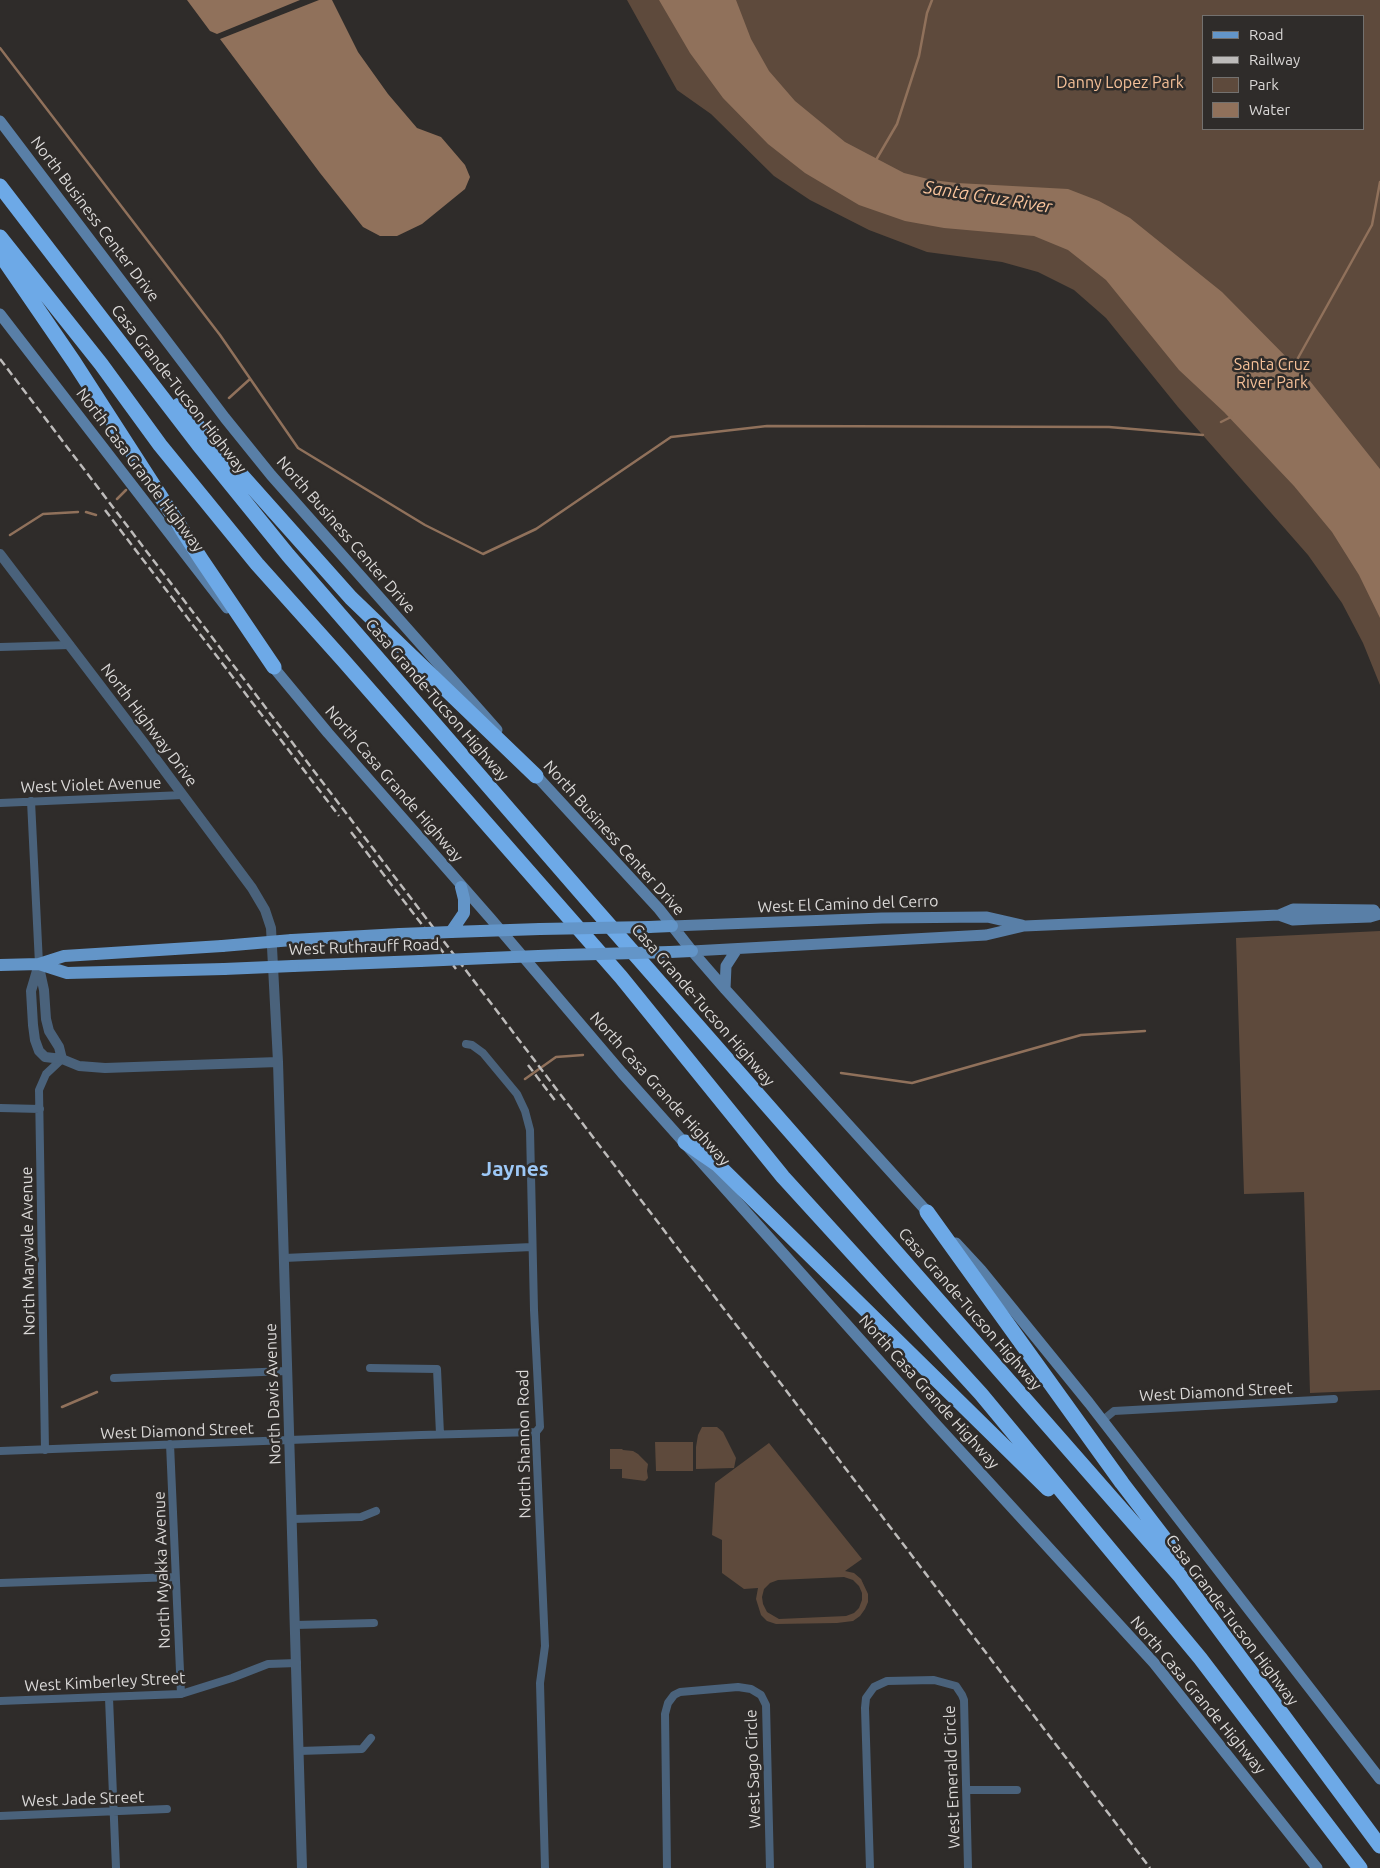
<!DOCTYPE html>
<html>
<head>
<meta charset="utf-8">
<style>
  body { margin:0 }
  #map { position:relative; width:1380px; height:1868px; overflow:hidden; background:#2f2c2a; font-family:Ubuntu,sans-serif }
  canvas { display:block }
  .legend { position:absolute; left:1202px; top:15px; width:162px; height:115px; box-sizing:border-box; background:#2f2c2a; border:1px solid #73716f; margin:0; padding:6px 9px; list-style:none; font-size:15px; color:#dad8d7 }
  .legend li { display:flex; align-items:center; gap:10px; height:25px }
  .legend b { width:25px; border:1px solid #73716f }
</style>
</head>
<body>
<div id="map">
<canvas width="1380" height="1868"></canvas>
<ul class="legend">
<li><b style="height:6px;background:#6395c8"></b>Road</li>
<li><b style="height:6px;background:#bdbbba"></b>Railway</li>
<li><b style="height:14px;background:#5e4a3c"></b>Park</li>
<li><b style="height:14px;background:#90715b"></b>Water</li>
</ul>
</div>
<script>
const c = document.querySelector('canvas').getContext('2d');
c.lineJoin = 'round';
function fillPath(path, color) {
  c.fillStyle = color;
  c.fill(path, 'evenodd');
}
function shape(rows) {
  const path = new Path2D();
  for (const r of rows) {
    path.moveTo(r[0], r[1]);
    for (let i = 2; i < r.length; i += 2) path.lineTo(r[i], r[i + 1]);
  }
  return path;
}
function strokePath(path, color, width, dash) {
  c.strokeStyle = color;
  c.lineWidth = width;
  c.lineCap = dash ? 'butt' : 'round';
  c.setLineDash(dash || []);
  c.stroke(path);
}
function drawText(font, color, halo, rows, align = 'center') {
  c.font = font + ' Ubuntu,sans-serif';
  c.lineWidth = 5;
  c.setLineDash([]);
  c.textBaseline = 'middle';
  c.strokeStyle = halo;
  c.fillStyle = color;
  for (const [text, x, y, turn = 0] of rows) {
    c.save();
    c.translate(x, y);
    c.rotate((+turn || 0) * Math.PI / 180);
    c.textAlign = isNaN(turn) ? turn : align;
    if (halo) c.strokeText(text, 0, 0);
    c.fillText(text, 0, 0);
    c.restore();
  }
}
fillPath(shape([
  [627,0,1380,0,1380,685,1363,643,1342,603,1308,555,1178,407,1106,318,1074,290,1038,272,1002,262,927,252,869,230,810,200,774,176,711,114,677,90],
  [1204,16,1364,16,1364,129,1204,129],
  [1380,931,1380,1390,1310,1393,1304,1192,1244,1194,1236,938],
  [702,1427,717,1427,723,1432,736,1458,734,1468,696,1469,696,1447,698,1435],
  [655,1442,693,1442,693,1471,656,1471],
  [769,1443,862,1559,845,1571,854,1573,861,1579,868,1594,868,1602,865,1609,860,1616,853,1621,837,1623,776,1624,767,1621,761,1615,756,1599,758,1588,744,1589,722,1573,722,1540,712,1535,715,1483],
  [844,1577,853,1580,859,1586,862,1593,862,1600,859,1608,854,1613,846,1616,779,1619,767,1612,763,1604,762,1597,764,1589,770,1583,778,1580],
  [610,1449,622,1449,623,1450,633,1451,638,1454,648,1464,647,1471,648,1478,645,1481,622,1478,622,1469,610,1469]
]), '#5e4a3c');
fillPath(shape([
  [187,0,300,0,217,34,210,31],
  [319,0,332,0,358,52,388,94,417,128,441,137,465,165,470,177,465,189,422,224,397,236,380,236,363,227,320,173,220,39],
  [659,0,736,0,751,39,769,71,795,101,845,142,904,173,932,180,957,183,1068,189,1099,201,1130,218,1222,292,1310,381,1380,469,1380,618,1359,575,1332,532,1294,486,1224,412,1179,370,1106,280,1068,250,1034,236,944,228,905,221,859,205,805,173,768,144,723,98,690,53]
]), '#90715b');
strokePath(shape([
  [0,48,220,335,298,448,425,525,483,554,536,529,671,437,767,426,1109,427,1203,435],
  [876,160,897,124,919,56,927,13,932,0],
  [1293,367,1372,225,1380,182],
  [229,398,250,379],
  [1221,422,1231,417],
  [117,499,126,490],
  [86,512,96,515],
  [10,535,43,514,78,512],
  [841,1073,912,1083,1081,1035,1145,1031],
  [525,1079,556,1057,583,1055],
  [62,1407,97,1392]
]), '#90715b', 2.5);
strokePath(shape([
  [0,647,70,645],
  [31,801,39,964],
  [0,803,183,795],
  [466,1044,472,1045,483,1053,517,1094,525,1111,530,1130,534,1310,540,1427,536,1432,536,1440,545,1646,540,1683,545,1868],
  [0,1108,40,1109],
  [284,1258,532,1247],
  [370,1368,437,1369,440,1434],
  [114,1378,287,1371],
  [1103,1420,1114,1411,1334,1399],
  [170,1444,181,1694],
  [45,1450,39,1090,46,1074,62,1059],
  [0,1451,421,1435,536,1432],
  [292,1519,361,1517,376,1511],
  [0,1583,175,1577],
  [295,1625,374,1623],
  [109,1698,116,1868],
  [0,1701,181,1694,232,1678,268,1664,297,1663],
  [299,1751,362,1749,371,1738],
  [967,1790,1017,1790],
  [0,1816,167,1809],
  [667,1868,665,1714,668,1703,674,1695,680,1692,738,1687,751,1689,761,1695,766,1705,770,1868],
  [870,1868,865,1708,866,1698,874,1687,887,1681,934,1680,956,1686,962,1695,964,1700,968,1868]
]), '#4a627b', 8);
strokePath(shape([
  [0,554,144,743,252,888,265,910,271,928,278,1062,302,1868],
  [39,964,31,991,33,1025,35,1040,39,1051,45,1057,62,1059,79,1066,105,1068,278,1062],
  [39,967,44,990,46,1019,49,1031,59,1047,62,1059]
]), '#4a627b', 10);
strokePath(shape([
  [0,121,225,418,271,475,497,730],
  [0,314,227,608],
  [269,662,328,733,491,919,622,1073,931,1419,1154,1663,1317,1868],
  [532,771,659,909,692,951,725,989,932,1217],
  [1279,915,1293,909,1374,910],
  [672,926,882,918,987,917,1022,925],
  [692,951,986,935,1024,926,1279,915,1293,920,1313,919,1370,917,1380,914],
  [725,989,726,966,737,949],
  [956,1243,981,1270,1089,1403,1380,1779]
]), '#597fa7', 11);
strokePath(shape([
  [649,927,672,926],
  [451,932,540,929],
  [451,932,464,913,464,899,461,887],
  [292,940,400,934],
  [670,952,692,951],
  [489,958,563,955],
  [39,964,67,973,224,969],
  [0,965,39,964,64,956,222,946],
  [293,966,420,961]
]), '#6395c8', 12);
strokePath(shape([
  [0,186,198,444,288,555,589,902,1180,1576,1380,1846],
  [0,237,101,364,160,445,257,564,343,660,621,977,783,1177,981,1394,1200,1658,1360,1868],
  [0,254,74,362,201,559,274,667],
  [179,405,351,598,536,776],
  [685,1142,717,1164,1048,1489],
  [927,1212,1122,1483,1168,1543,1177,1567]
]), '#6da9e7', 15);
strokePath(shape([
  [0,359,1150,1868],
  [105,510,339,816],
  [351,832,456,969],
  [528,1065,557,1103]
]), '#bdbbba', 2.5, [8, 4]);
strokePath(shape([
  [540,929,649,927],
  [400,934,451,932],
  [222,946,292,940],
  [563,955,670,952],
  [420,961,489,958],
  [224,969,293,966]
]), '#6395c8', 12);
drawText('16px', '#f5c098', '#2f2c2a', [
  ["Danny Lopez Park",1120,83],
  ["Santa Cruz",1272,365],
  ["River Park",1272,383]
]);
drawText('16px', '#dad8d7', '#2f2c2a', [
  ["North Business Center Drive",95,219,53],
  ["Casa Grande-Tucson Highway",179,389,52],
  ["North Casa Grande Highway",140,470,53],
  ["North Business Center Drive",346,535,49],
  ["Casa Grande-Tucson Highway",437,700,49],
  ["North Highway Drive",149,725,53],
  ["North Casa Grande Highway",394,784,49],
  ["West Violet Avenue",91,785,-2],
  ["North Business Center Drive",614,838,48],
  ["West El Camino del Cerro",848,904,-2],
  ["West Ruthrauff Road",364,947,-2],
  ["Casa Grande-Tucson Highway",703,1005,49],
  ["North Casa Grande Highway",660,1089,48],
  ["North Maryvale Avenue",28,1251,-91],
  ["Casa Grande-Tucson Highway",970,1309,49],
  ["North Casa Grande Highway",929,1392,48],
  ["West Diamond Street",1216,1392,-3],
  ["North Davis Avenue",273,1394,-92],
  ["West Diamond Street",177,1431,-2],
  ["North Shannon Road",524,1444,-91],
  ["North Myakka Avenue",162,1570,-92],
  ["Casa Grande-Tucson Highway",1232,1620,53],
  ["West Kimberley Street",105,1682,-3],
  ["North Casa Grande Highway",1198,1695,50],
  ["West Sago Circle",753,1769,-92],
  ["West Emerald Circle",952,1777,-92],
  ["West Jade Street",83,1799,-2]
]);
drawText('italic 18px', '#f9c49c', '#2f2c2a', [
  ["Santa Cruz River",988,197,9]
]);
drawText('bold 21px', '#9dc8f6', '#2f2c2a', [
  ["Jaynes",515,1169]
]);
</script>
</body>
</html>
